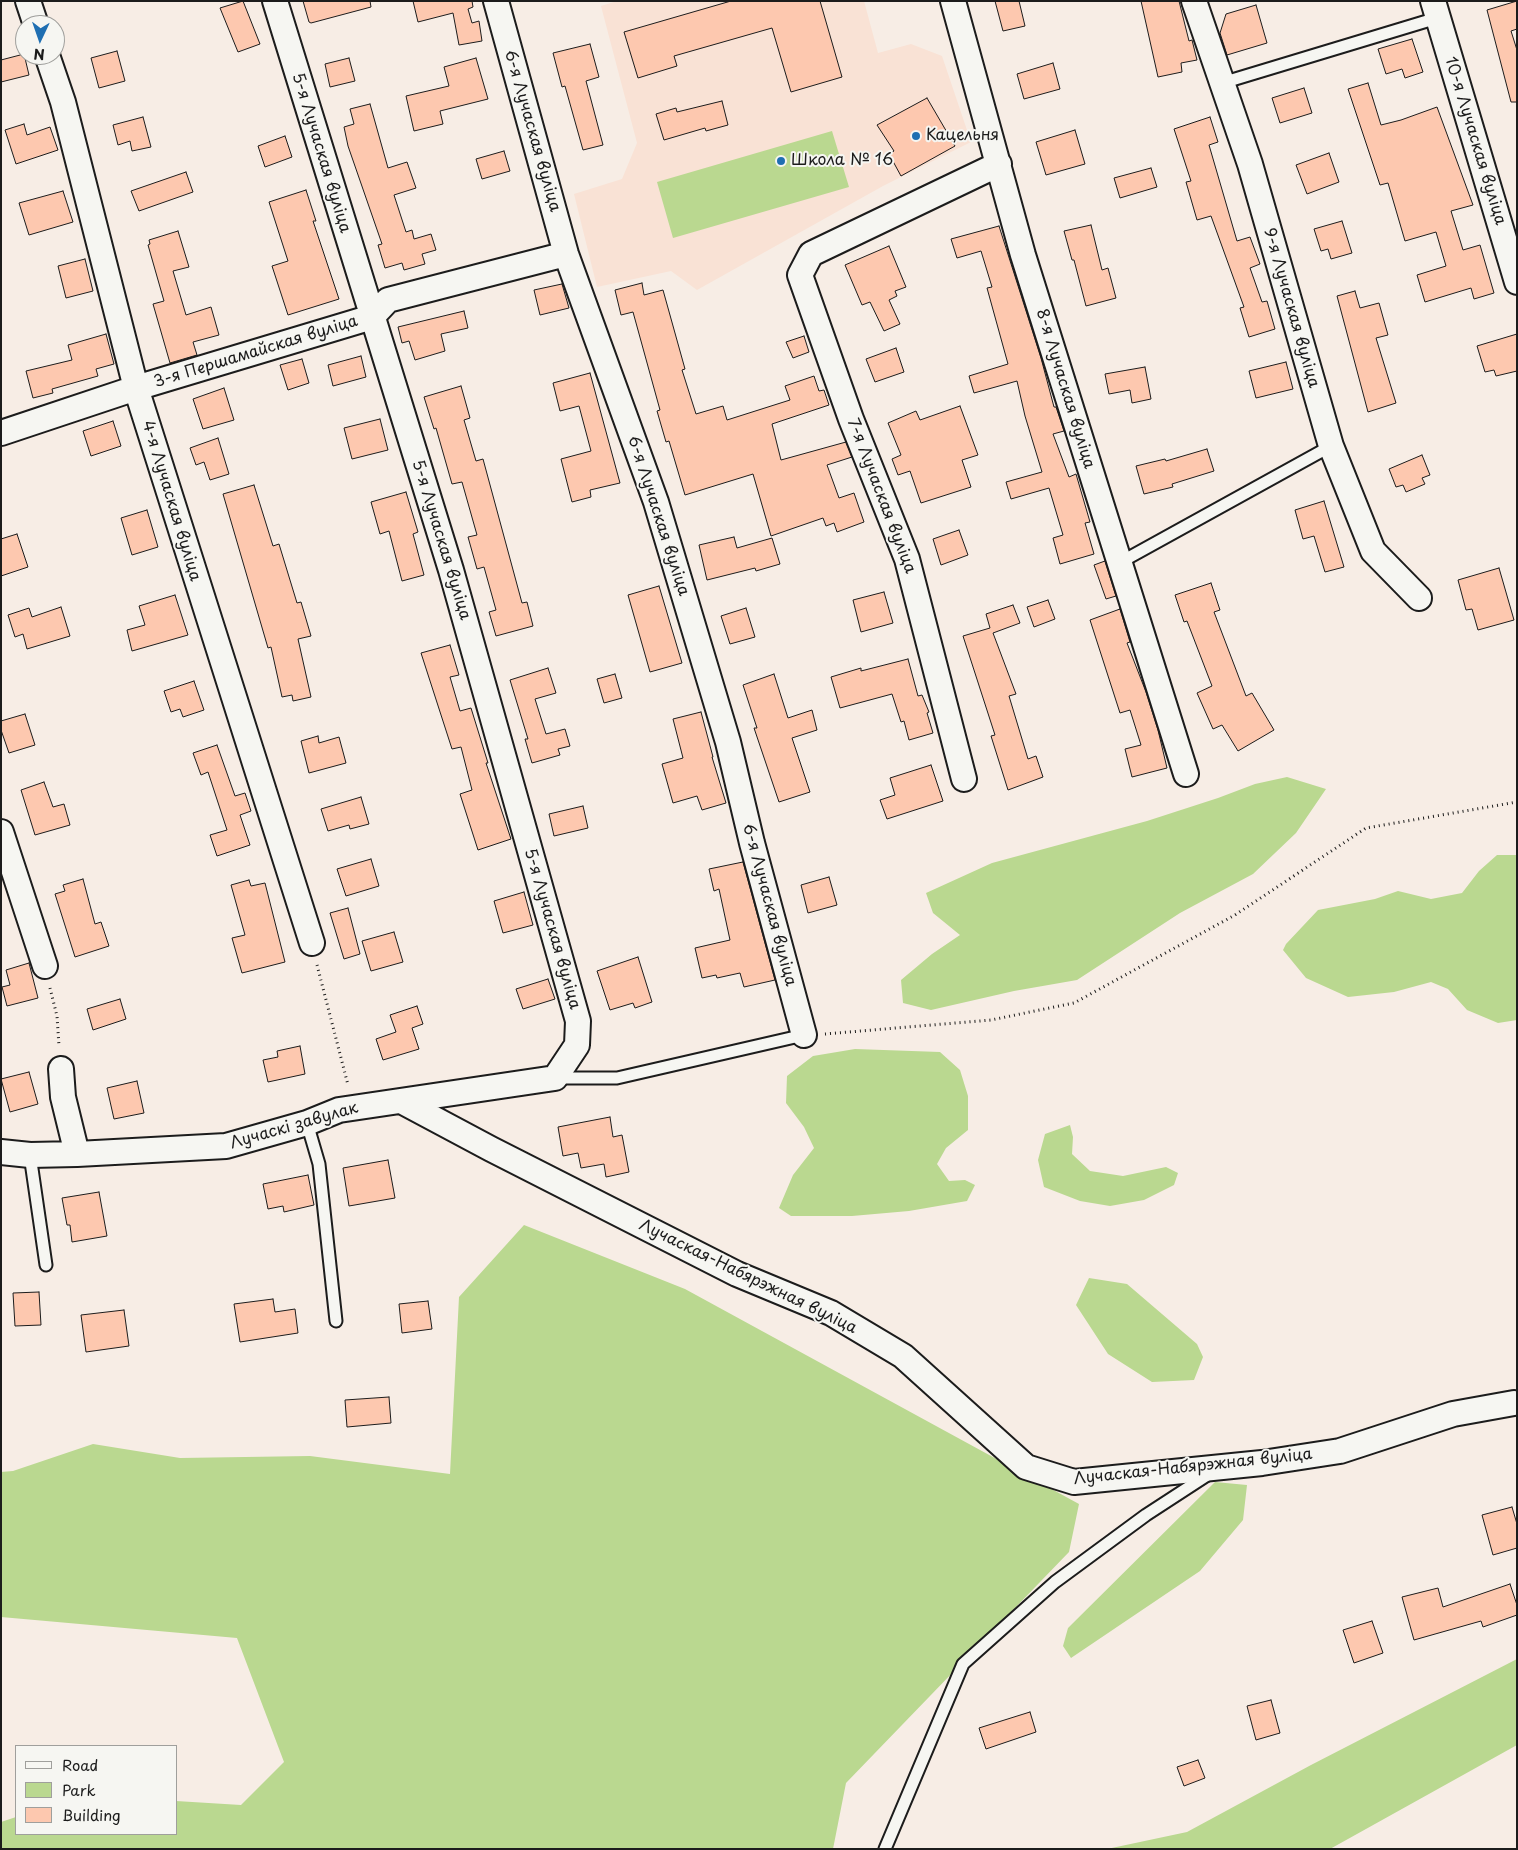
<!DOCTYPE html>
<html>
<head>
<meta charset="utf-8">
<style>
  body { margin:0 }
  #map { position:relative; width:1518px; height:1850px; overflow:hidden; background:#f7ede5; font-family:"Playpen Sans",sans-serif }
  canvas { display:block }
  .frame { position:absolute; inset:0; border:2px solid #1c1c1c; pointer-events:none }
  .legend { position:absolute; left:15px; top:1745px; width:162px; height:90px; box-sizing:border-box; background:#f6f6f2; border:1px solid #9f9f9c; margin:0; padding:6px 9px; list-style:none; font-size:15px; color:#1c1c1c }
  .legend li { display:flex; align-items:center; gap:10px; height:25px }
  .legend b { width:25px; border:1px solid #9f9f9c }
  .north { position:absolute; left:15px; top:15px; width:50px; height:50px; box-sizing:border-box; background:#f6f6f2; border:1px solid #9f9f9c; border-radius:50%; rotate:183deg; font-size:14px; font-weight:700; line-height:20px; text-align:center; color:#1c1c1c }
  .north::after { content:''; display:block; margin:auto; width:18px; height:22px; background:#1f6fb2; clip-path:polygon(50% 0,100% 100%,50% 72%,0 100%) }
</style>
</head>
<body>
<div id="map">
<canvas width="1518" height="1850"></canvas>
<div class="frame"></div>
<ul class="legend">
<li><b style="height:6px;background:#f6f6f2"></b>Road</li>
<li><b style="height:14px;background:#bad890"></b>Park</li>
<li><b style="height:14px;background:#fdc8af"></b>Building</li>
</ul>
<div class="north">N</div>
</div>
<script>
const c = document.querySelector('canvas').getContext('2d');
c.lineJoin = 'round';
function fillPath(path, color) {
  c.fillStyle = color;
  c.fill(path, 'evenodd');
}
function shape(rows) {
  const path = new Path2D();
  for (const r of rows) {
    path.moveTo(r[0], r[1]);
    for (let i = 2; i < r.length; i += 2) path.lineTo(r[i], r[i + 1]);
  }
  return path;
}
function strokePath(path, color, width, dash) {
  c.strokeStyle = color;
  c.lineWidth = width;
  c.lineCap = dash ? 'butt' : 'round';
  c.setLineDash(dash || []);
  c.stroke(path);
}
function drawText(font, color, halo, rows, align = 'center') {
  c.font = font + ' "Playpen Sans",sans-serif';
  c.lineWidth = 4;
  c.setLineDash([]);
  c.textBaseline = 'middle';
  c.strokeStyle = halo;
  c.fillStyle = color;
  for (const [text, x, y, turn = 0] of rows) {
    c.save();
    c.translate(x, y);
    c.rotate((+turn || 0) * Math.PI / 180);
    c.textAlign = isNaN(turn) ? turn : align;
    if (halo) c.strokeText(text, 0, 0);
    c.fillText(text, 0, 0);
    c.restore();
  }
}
fillPath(shape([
  [617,1,864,1,878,53,911,44,942,56,971,142,883,186,697,290,671,271,597,287,574,194,622,179,637,143,601,6]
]), '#f9e2d5');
fillPath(shape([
  [832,131,849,187,673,238,657,182],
  [1287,777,1326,789,1296,833,1253,874,1180,913,1077,980,1014,991,931,1010,903,1003,901,980,932,954,960,935,933,913,926,893,992,863,1147,821,1218,798,1255,784],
  [1497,855,1517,855,1517,1020,1498,1023,1467,1010,1448,989,1431,982,1394,992,1348,997,1306,978,1283,950,1286,944,1318,910,1375,899,1398,891,1431,899,1462,893,1479,871],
  [855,1049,940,1052,960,1070,968,1096,968,1130,946,1148,937,1164,949,1181,965,1180,975,1185,967,1201,909,1211,852,1216,791,1216,779,1208,793,1175,814,1148,804,1127,786,1103,787,1076,813,1056],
  [1070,1125,1073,1137,1072,1154,1090,1171,1123,1176,1166,1167,1178,1173,1174,1185,1144,1200,1110,1206,1080,1201,1044,1187,1038,1160,1045,1134],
  [524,1225,685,1289,1079,1504,1069,1552,846,1783,833,1849,1,1849,1,1822,16,1817,16,1834,176,1834,176,1801,241,1805,284,1762,237,1638,1,1617,1,1472,13,1471,93,1444,180,1458,310,1456,450,1474,459,1297],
  [1089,1278,1127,1284,1197,1344,1203,1357,1194,1380,1152,1382,1108,1354,1076,1305],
  [1215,1482,1247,1485,1243,1520,1200,1571,1071,1658,1063,1646,1068,1628],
  [1517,1659,1517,1745,1330,1849,1107,1849,1187,1832,1311,1765]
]), '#bad890');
const building = shape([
  [243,1,260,44,238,52,220,8,243,1],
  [303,1,370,1,371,7,311,23,309,22,303,1],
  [413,1,472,1,473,7,468,9,472,23,479,21,482,41,459,45,453,13,418,22,413,1],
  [731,1,820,1,842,77,791,92,772,28,674,56,677,66,638,78,624,32,731,1],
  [995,1,1019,1,1025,26,1003,31,995,1],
  [1141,1,1179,1,1189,41,1192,40,1197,60,1181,63,1182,72,1158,77,1141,1],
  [1517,1,1517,29,1511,31,1517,50,1517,102,1511,102,1487,10,1517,1],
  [1256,5,1267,43,1227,55,1220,33,1226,14,1256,5],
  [1412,39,1423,72,1405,78,1402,69,1386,74,1378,49,1412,39],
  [590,44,599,77,586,81,603,145,583,150,565,86,562,87,553,53,590,44],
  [117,51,125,81,99,88,91,58,117,51],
  [24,54,29,75,1,82,1,60,24,54],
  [349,58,355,81,330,87,325,64,349,58],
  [476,58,488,99,440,111,443,124,414,131,406,96,449,86,444,67,476,58],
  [1053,63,1060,89,1024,99,1017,74,1053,63],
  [1368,83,1381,125,1401,120,1437,107,1473,205,1451,211,1463,250,1480,245,1494,293,1474,299,1471,288,1425,302,1417,275,1446,266,1436,232,1405,241,1388,183,1380,185,1348,89,1368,83],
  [1304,88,1312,113,1280,123,1272,98,1304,88],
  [927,98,955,146,901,176,889,154,894,151,877,125,927,98],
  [722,101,728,125,706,131,705,128,664,140,656,114,676,108,677,112,722,101],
  [370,104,388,168,407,162,416,188,394,195,406,232,412,230,414,239,431,234,436,250,422,254,425,264,404,270,402,263,385,268,378,245,382,244,348,146,344,127,354,124,350,109,370,104],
  [143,117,151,147,132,151,130,141,118,145,113,125,143,117],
  [1210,117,1218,142,1209,145,1237,241,1250,237,1260,264,1250,268,1262,302,1267,301,1275,329,1249,337,1240,308,1244,307,1211,216,1197,220,1186,182,1191,181,1174,129,1210,117],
  [24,124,27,135,50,127,58,150,16,164,5,130,24,124],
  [1075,130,1085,164,1046,175,1036,142,1075,130],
  [285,136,292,157,265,167,258,146,285,136],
  [504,151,510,171,482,179,476,159,504,151],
  [1329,153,1339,182,1307,194,1296,165,1329,153],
  [1151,168,1157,187,1120,198,1114,178,1151,168],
  [186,172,193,192,139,211,131,191,186,172],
  [306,190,316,221,313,221,339,299,288,315,272,266,288,261,269,202,306,190],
  [63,191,73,222,29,235,19,203,63,191],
  [1342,221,1352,253,1331,259,1328,249,1321,251,1314,229,1342,221],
  [1091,225,1102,270,1108,268,1116,298,1086,306,1074,260,1072,260,1064,231,1091,225],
  [999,226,1041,358,1054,407,1056,407,1064,431,1053,434,1069,477,1076,474,1090,522,1085,523,1094,554,1060,564,1053,538,1063,535,1049,488,1011,499,1006,482,1042,472,1025,416,1017,381,974,393,969,376,1008,364,987,288,992,287,981,251,957,258,951,239,999,226],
  [178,231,189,267,173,271,186,315,211,307,219,335,193,342,197,355,170,363,153,304,164,301,148,245,150,244,149,240,178,231],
  [889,246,906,287,895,291,897,296,889,300,900,324,884,331,870,302,862,305,845,265,889,246],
  [85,259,93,291,66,298,58,266,85,259],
  [642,283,644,295,663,290,685,369,682,370,696,414,723,406,727,420,790,400,785,386,814,376,819,391,824,390,829,405,772,424,781,460,846,442,852,457,827,465,839,498,854,493,864,522,837,532,834,523,826,526,823,518,771,536,753,474,685,495,669,441,666,442,657,411,660,410,633,312,621,315,615,290,642,283],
  [562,284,569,308,540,315,534,290,562,284],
  [1355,291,1360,308,1379,303,1388,335,1376,338,1396,403,1368,412,1337,296,1355,291],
  [464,311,468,328,441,334,445,351,415,360,409,341,402,343,398,327,464,311],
  [106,334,114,364,96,369,98,376,52,389,53,393,33,398,26,371,72,360,68,345,106,334],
  [1517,334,1517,371,1496,376,1494,370,1485,372,1477,346,1517,334],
  [804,336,809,352,793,358,786,342,804,336],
  [896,348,904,372,875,382,866,359,896,348],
  [361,356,366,377,333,386,328,365,361,356],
  [302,359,309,383,288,390,280,365,302,359],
  [1286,362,1293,389,1256,398,1249,371,1286,362],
  [1145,367,1151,399,1132,403,1130,390,1109,394,1105,374,1145,367],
  [590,373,620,483,590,490,591,497,572,502,561,459,591,451,579,406,560,411,553,383,590,373],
  [461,386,470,418,464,420,476,461,483,459,522,603,527,602,533,626,496,636,489,612,496,610,484,567,477,569,468,537,477,535,462,482,452,484,436,428,434,429,424,397,461,386],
  [224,388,234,420,203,429,193,399,224,388],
  [960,406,978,455,962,460,971,487,921,503,910,471,898,475,892,459,901,455,888,423,916,411,920,420,960,406],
  [380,419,388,450,352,459,344,428,380,419],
  [113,421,121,446,91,456,83,431,113,421],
  [218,438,229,474,210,480,204,462,196,465,190,448,218,438],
  [1207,449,1214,471,1172,484,1173,487,1144,494,1136,466,1165,459,1166,461,1207,449],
  [1422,455,1430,475,1422,478,1425,484,1406,492,1403,485,1396,487,1389,469,1422,455],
  [254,485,273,546,279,544,297,603,301,602,311,636,298,639,311,697,293,701,292,695,282,697,271,647,268,648,223,494,254,485],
  [406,492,418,532,413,534,424,575,402,581,389,531,380,534,371,502,406,492],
  [1324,501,1344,567,1325,572,1314,536,1303,539,1295,510,1324,501],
  [147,510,158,547,132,555,121,518,147,510],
  [959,530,968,555,941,565,933,539,959,530],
  [17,534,28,567,1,576,1,539,17,534],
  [734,537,737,548,772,538,780,564,756,571,755,568,707,580,699,545,734,537],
  [1105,561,1116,596,1106,599,1094,565,1105,561],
  [1499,568,1514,620,1478,630,1472,609,1466,610,1458,580,1499,568],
  [1211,583,1220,610,1214,612,1246,696,1252,693,1274,730,1238,751,1222,725,1213,729,1197,693,1212,686,1187,621,1184,622,1175,595,1211,583],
  [659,586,682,663,650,672,628,595,659,586],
  [884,592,893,623,861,632,853,600,884,592],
  [175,595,188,635,132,651,127,630,145,625,139,606,175,595],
  [1048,600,1055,619,1034,627,1027,607,1048,600],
  [1013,605,1020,623,993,633,1016,694,1009,696,1028,759,1036,756,1043,777,1008,790,991,736,995,735,963,636,990,628,986,614,1013,605],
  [61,607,70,636,27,649,23,634,15,637,8,615,29,608,32,617,61,607],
  [746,608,755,637,730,644,721,616,746,608],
  [1120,609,1130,642,1127,643,1146,692,1158,730,1167,768,1132,777,1125,749,1141,745,1130,710,1120,713,1090,620,1120,609],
  [450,645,459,675,450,677,460,711,471,708,488,763,486,763,511,839,478,850,460,794,472,790,461,747,452,749,421,653,450,645],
  [908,659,918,696,922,695,929,712,927,713,933,733,909,740,904,721,901,722,892,694,840,708,831,677,861,668,861,671,908,659],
  [548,668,556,693,535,699,546,734,565,729,570,746,558,749,560,755,532,763,525,739,528,739,510,680,548,668],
  [615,674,622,698,604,703,597,679,615,674],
  [774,674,788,718,812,710,817,730,792,738,810,792,779,802,754,728,757,728,743,685,774,674],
  [194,681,204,710,183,717,180,709,171,712,164,691,194,681],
  [701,712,713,757,712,757,726,803,702,810,697,796,673,803,662,764,683,758,673,719,701,712],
  [25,714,35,745,9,753,1,730,1,721,25,714],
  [318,736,319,743,339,737,346,763,309,773,301,741,318,736],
  [217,745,235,796,245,793,251,811,240,815,250,845,217,856,210,835,227,830,208,772,201,775,193,753,217,745],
  [931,765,943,801,887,819,880,800,895,795,890,778,931,765],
  [44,782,53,807,64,804,70,825,35,835,21,790,44,782],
  [361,797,369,824,350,829,349,825,328,831,321,809,361,797],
  [583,806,588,828,554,836,549,814,583,806],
  [371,859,379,886,346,896,337,869,371,859],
  [743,862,775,980,744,987,740,973,717,978,716,975,702,978,695,948,730,940,719,889,714,891,709,869,743,862],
  [829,877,837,905,808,913,801,885,829,877],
  [83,879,95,924,101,922,109,946,75,957,55,894,65,891,63,885,83,879],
  [249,880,251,886,265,883,285,962,242,973,232,938,245,935,231,885,249,880],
  [524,892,533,925,503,933,494,901,524,892],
  [348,908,360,954,344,959,330,913,348,908],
  [394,932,403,962,371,971,362,941,394,932],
  [638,957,652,1002,635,1008,633,1003,610,1010,597,971,638,957],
  [29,963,38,998,7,1006,2,987,10,985,6,970,29,963],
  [548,979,555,999,523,1009,516,989,548,979],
  [120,999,126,1019,93,1030,87,1009,120,999],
  [417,1006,423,1024,412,1028,419,1049,383,1060,376,1039,396,1032,390,1015,417,1006],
  [300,1046,305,1074,268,1082,263,1060,278,1057,277,1051,300,1046],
  [29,1072,38,1104,10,1112,1,1079,29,1072],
  [137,1081,144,1113,114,1119,107,1088,137,1081],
  [610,1117,613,1137,622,1135,629,1172,606,1177,604,1164,581,1168,578,1153,563,1156,558,1127,610,1117],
  [388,1160,395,1198,349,1206,343,1168,388,1160],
  [308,1175,314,1205,284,1212,283,1206,268,1209,263,1184,308,1175],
  [99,1192,107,1236,72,1242,70,1225,67,1225,62,1198,99,1192],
  [39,1292,41,1325,15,1326,13,1293,39,1292],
  [273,1299,275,1312,295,1309,298,1333,240,1342,234,1304,273,1299],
  [428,1301,432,1329,402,1333,399,1304,428,1301],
  [124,1310,129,1346,86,1352,81,1315,124,1310],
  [389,1397,391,1423,347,1427,345,1400,389,1397],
  [1512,1507,1517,1524,1517,1548,1493,1555,1482,1515,1512,1507],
  [1510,1584,1517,1605,1517,1615,1483,1627,1481,1621,1414,1640,1402,1597,1438,1588,1443,1607,1510,1584],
  [1372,1621,1383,1653,1354,1663,1343,1630,1372,1621],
  [1271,1700,1280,1733,1256,1740,1247,1706,1271,1700],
  [1030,1712,1036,1732,986,1749,979,1728,1030,1712],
  [1198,1760,1205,1778,1184,1786,1177,1767,1198,1760]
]);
fillPath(building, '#fdc8af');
strokePath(building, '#1c1c1c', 1);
const lane = shape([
  [1222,83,1437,18],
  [1119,563,1331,446],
  [555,1078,617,1078,804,1035],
  [307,1123,319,1164,336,1321],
  [30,1155,46,1265],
  [885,1849,963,1664,1055,1582,1146,1515,1209,1474]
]);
const street = shape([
  [28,1,36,25],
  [496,1,566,254,656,502,728,742,752,843,804,1035],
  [953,1,1023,255,1186,774],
  [1194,1,1250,164,1331,446,1373,551,1419,598],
  [1433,1,1517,282],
  [47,55,63,102,136,388,312,943],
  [1,433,136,388,372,317,388,300,566,254],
  [964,779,907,559,851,419,800,275,811,254,999,164],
  [1,832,45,966],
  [61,1069,63,1097,77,1154],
  [401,1101,491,1149,737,1274,831,1313,903,1356,1026,1467,1074,1482,1262,1463,1340,1451,1453,1414,1514,1403],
  [1,1152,30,1155,77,1154,226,1146,307,1123,339,1110,555,1078,577,1045,578,1021,451,570,275,1]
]);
strokePath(lane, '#1c1c1c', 15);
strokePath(street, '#1c1c1c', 28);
strokePath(shape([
  [317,965,348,1085],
  [50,988,57,1016,59,1046],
  [825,1034,991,1020,1074,1003,1235,915,1366,828,1517,802]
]), '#1c1c1c', 3, [1, 4]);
strokePath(lane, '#f6f6f2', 11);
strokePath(street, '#f6f6f2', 24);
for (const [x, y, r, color] of [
  [916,136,5,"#1f6fb2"],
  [781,161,5,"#1f6fb2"]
]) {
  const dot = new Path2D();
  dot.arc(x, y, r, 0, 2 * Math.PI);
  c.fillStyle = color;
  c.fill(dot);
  strokePath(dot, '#f6f6f2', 2);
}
drawText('16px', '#1c1c1c', '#f6f6f2', [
  ["6-я Лучаская вуліца",532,131,74],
  ["10-я Лучаская вуліца",1475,141,73],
  ["5-я Лучаская вуліца",321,153,73],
  ["9-я Лучаская вуліца",1291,308,74],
  ["3-я Першамайская вуліца",256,352,-17],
  ["8-я Лучаская вуліца",1065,389,73],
  ["7-я Лучаская вуліца",881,496,69],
  ["4-я Лучаская вуліца",171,501,73],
  ["6-я Лучаская вуліца",658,516,72],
  ["5-я Лучаская вуліца",441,540,73],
  ["6-я Лучаская вуліца",769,905,75],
  ["5-я Лучаская вуліца",552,929,74],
  ["Лучаскі завулак",294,1126,-16],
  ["Лучаская-Набярэжная вуліца",748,1277,26],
  ["Лучаская-Набярэжная вуліца",1193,1467,-6]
]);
drawText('16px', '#1c1c1c', '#f6f6f2', [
  ["Кацельня",926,136],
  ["Школа № 16",791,161]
], 'left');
</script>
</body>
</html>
